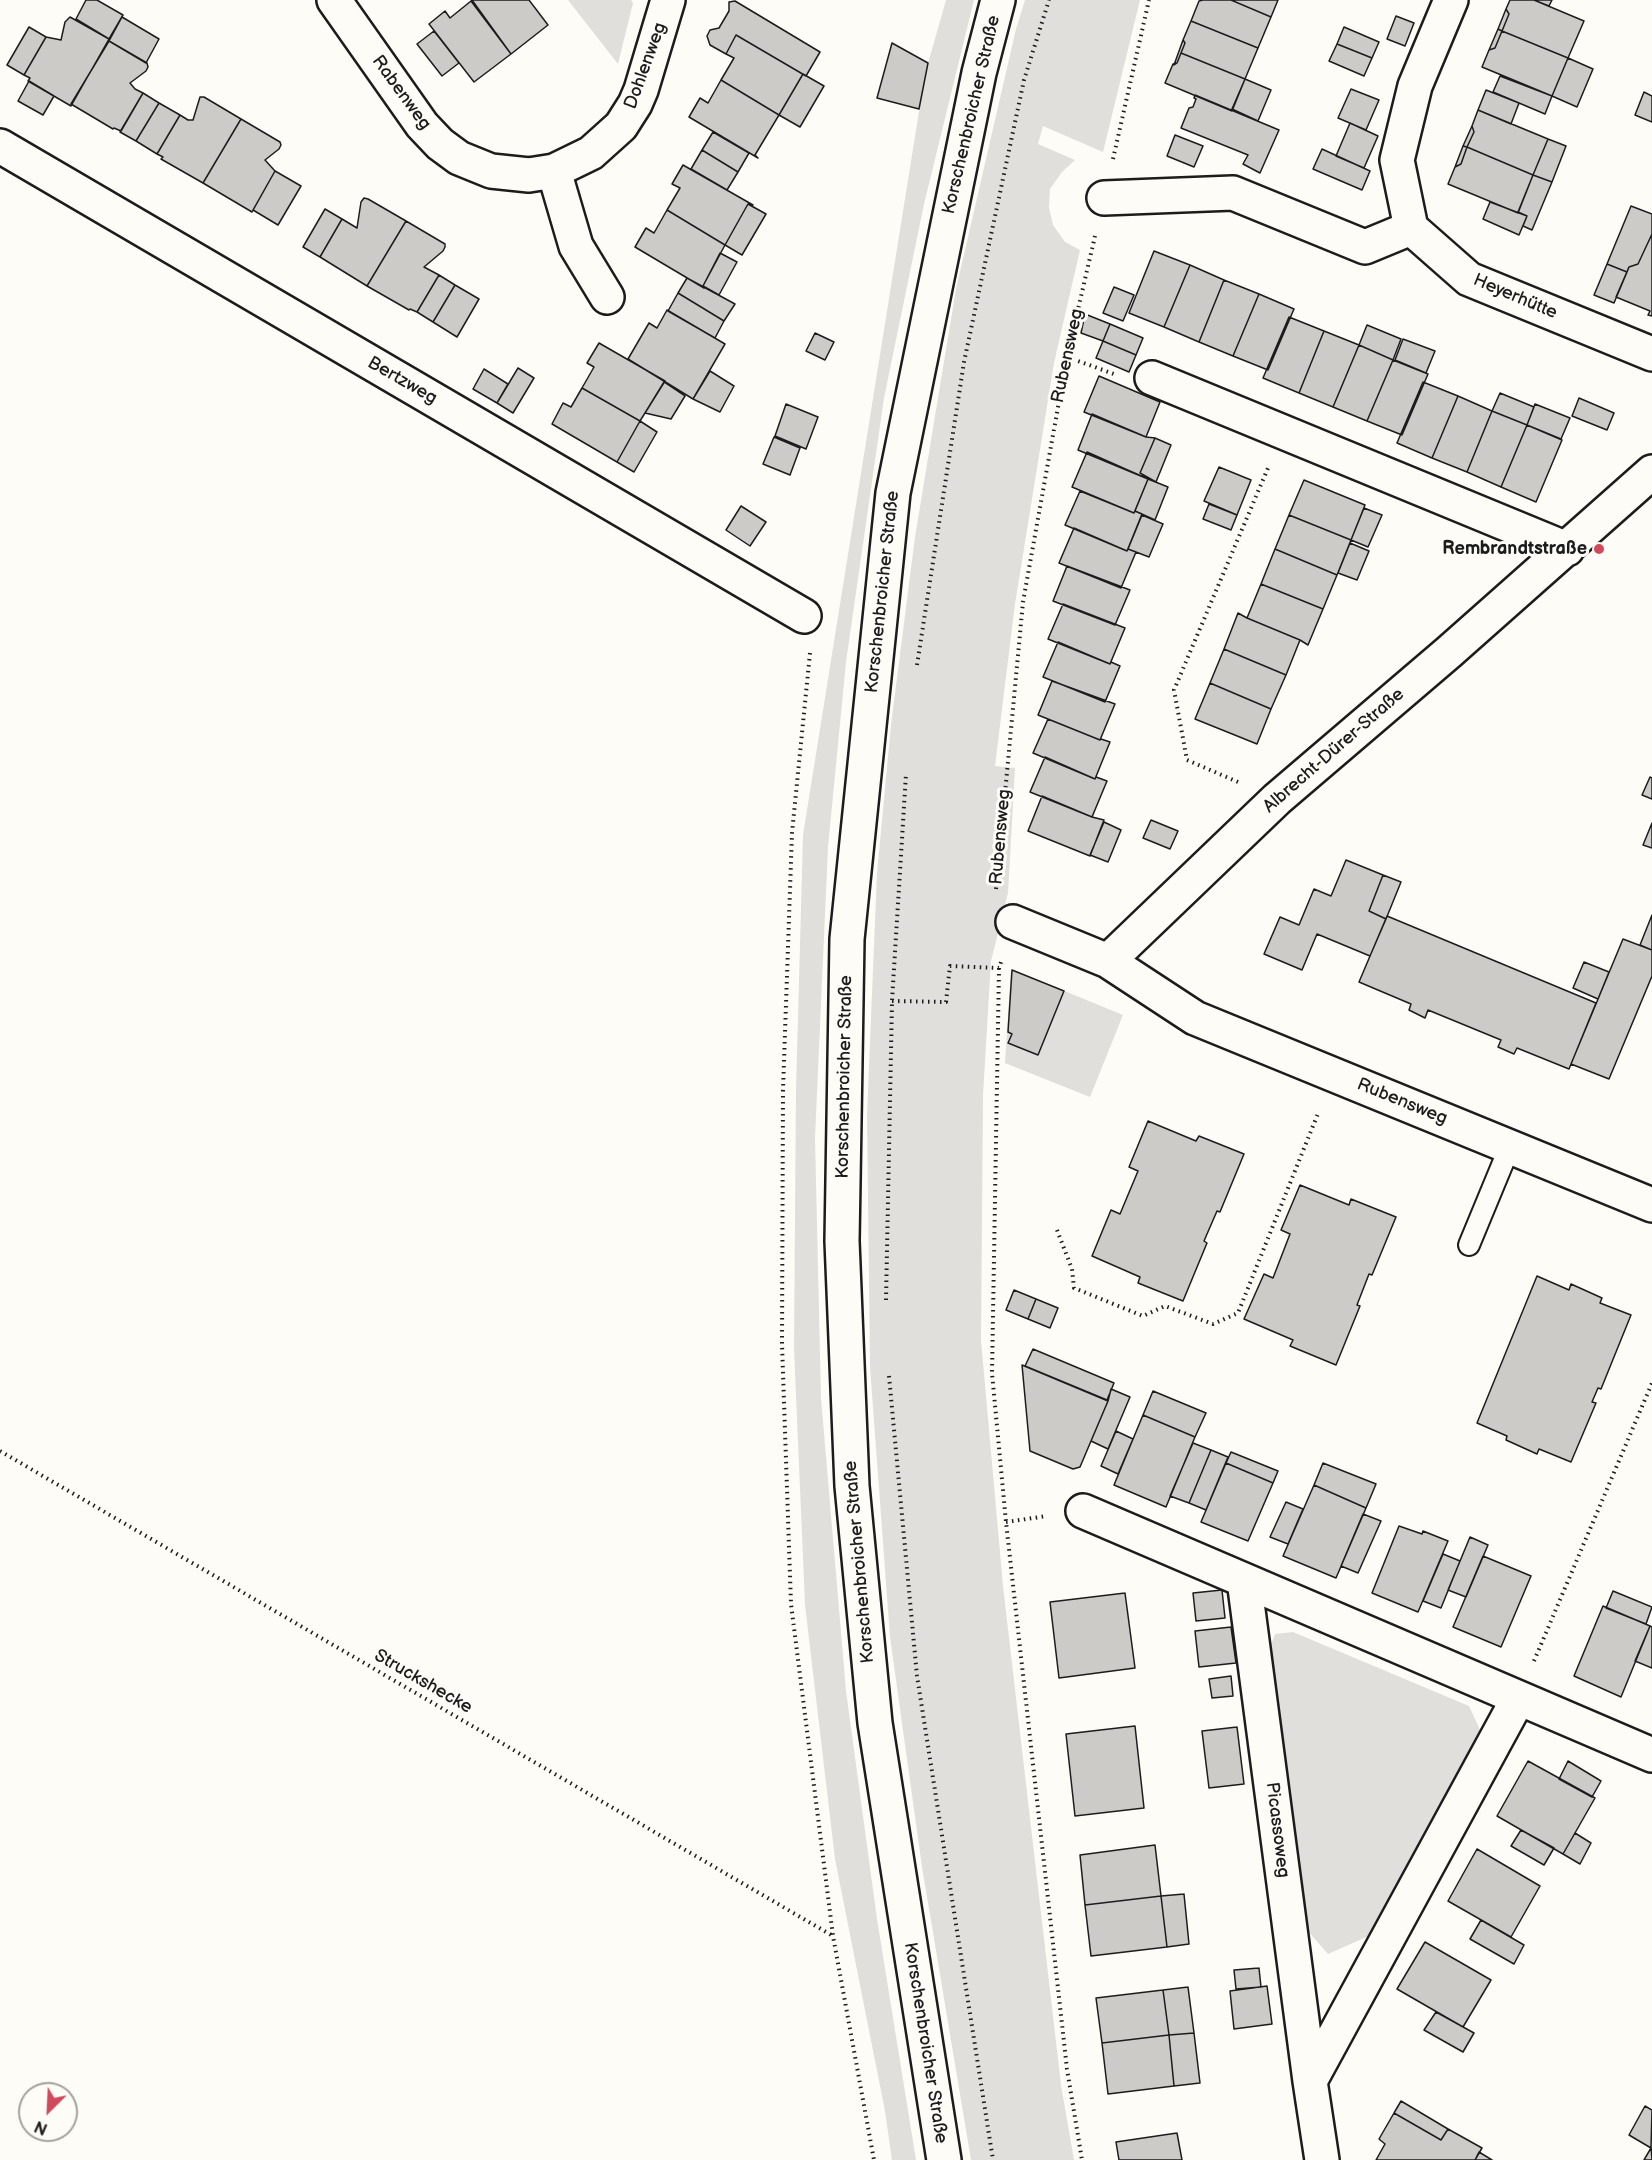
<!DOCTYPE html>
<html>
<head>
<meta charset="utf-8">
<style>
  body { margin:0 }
  #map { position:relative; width:1652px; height:2160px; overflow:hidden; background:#fdfcf7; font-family:"Balsamiq Sans",sans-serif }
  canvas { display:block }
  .north { position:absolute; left:18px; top:2082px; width:60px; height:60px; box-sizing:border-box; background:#fdfcf7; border:2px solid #a3a29f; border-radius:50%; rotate:204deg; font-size:16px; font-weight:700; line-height:24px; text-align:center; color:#1c1c1c }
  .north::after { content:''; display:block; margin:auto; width:21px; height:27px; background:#d1495b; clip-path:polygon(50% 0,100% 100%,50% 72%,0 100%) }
</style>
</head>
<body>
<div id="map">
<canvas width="1652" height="2160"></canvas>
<div class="north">N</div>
</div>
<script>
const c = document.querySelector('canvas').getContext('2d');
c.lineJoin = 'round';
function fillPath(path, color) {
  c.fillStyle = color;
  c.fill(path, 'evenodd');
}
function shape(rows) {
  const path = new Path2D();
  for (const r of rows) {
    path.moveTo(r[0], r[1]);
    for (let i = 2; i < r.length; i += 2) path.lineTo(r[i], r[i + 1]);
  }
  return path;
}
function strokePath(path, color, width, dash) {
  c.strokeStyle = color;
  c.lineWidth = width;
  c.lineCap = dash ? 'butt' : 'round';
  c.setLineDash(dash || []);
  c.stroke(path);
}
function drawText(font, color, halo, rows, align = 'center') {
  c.font = font + ' "Balsamiq Sans",sans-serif';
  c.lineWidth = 6;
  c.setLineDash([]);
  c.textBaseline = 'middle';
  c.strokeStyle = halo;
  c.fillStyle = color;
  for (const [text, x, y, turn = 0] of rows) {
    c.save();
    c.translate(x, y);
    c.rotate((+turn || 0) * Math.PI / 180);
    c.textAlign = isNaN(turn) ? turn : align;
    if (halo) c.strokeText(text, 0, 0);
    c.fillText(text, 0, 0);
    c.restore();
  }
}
fillPath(shape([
  [568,0,631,0,633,3,618,64],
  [946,0,974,0,924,204,884,398,846,662,828,847,815,1138,821,1398,846,1691,877,1919,916,2160,892,2160,885,2111,835,1859,805,1605,794,1348,796,1090,803,835,925,74],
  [1025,0,1140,0,1103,152,1043,126,1038,144,1075,160,1062,172,1050,189,1049,208,1053,225,1065,242,1080,250,1054,363,1015,604,995,766,1015,768,1008,893,991,961,983,1095,981,1340,1003,1586,1061,2085,1074,2160,971,2160,922,1867,890,1637,870,1367,867,1114,877,873,891,725,915,537,956,289,1016,29],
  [1011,969,1123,1015,1090,1097,1005,1063],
  [1293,1632,1469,1706,1481,1732,1443,1807,1371,1935,1328,1954,1299,1921,1268,1653,1275,1634]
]), '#e0dfdb');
const building = shape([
  [86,0,97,0,123,15,109,39,76,19,86,0],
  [472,0,529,0,548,25,511,54,472,0],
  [1203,0,1231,0,1271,17,1258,48,1191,21,1199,1,1203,0],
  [1231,0,1278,0,1271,17,1231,0],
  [1510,0,1534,0,1584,21,1568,58,1502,31,1509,14,1506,9,1510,0],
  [1534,0,1552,0,1549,6,1534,0],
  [471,1,511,54,474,82,429,24,445,11,450,18,471,1],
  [735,1,820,52,806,76,736,35,726,54,710,45,707,36,710,30,719,28,729,11,729,2,735,1],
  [1506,9,1509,14,1502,31,1498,29,1506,9],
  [1396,16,1414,23,1405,46,1387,39,1396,16],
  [70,17,109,39,71,106,28,81,30,78,24,75,46,37,61,40,65,22,70,17],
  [122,17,159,39,146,63,109,41,122,17],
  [1191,21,1258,48,1245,79,1181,53,1185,43,1183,40,1191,21],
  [29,27,46,37,24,75,7,65,29,27],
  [1344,27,1379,42,1372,58,1337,44,1344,27],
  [1498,29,1502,31,1495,48,1489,50,1498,29],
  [434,31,459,63,442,76,417,44,434,31],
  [1502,31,1568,58,1552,96,1482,67,1489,50,1495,48,1502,31],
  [736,35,806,76,803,74,779,115,721,80,734,58,726,54,736,35],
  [1183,40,1185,43,1177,63,1174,65,1183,40],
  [109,41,147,63,148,67,146,71,130,83,135,89,143,93,121,131,114,128,113,129,71,104,109,41],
  [892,43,928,63,919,109,877,98,892,43],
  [1337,44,1372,58,1364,76,1329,61,1337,44],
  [1181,53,1245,79,1232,111,1165,83,1173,64,1177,63,1181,53],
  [1568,58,1593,69,1577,107,1552,96,1568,58],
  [803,74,824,86,800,127,779,115,803,74],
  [1500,76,1552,96,1545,114,1493,92,1500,76],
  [1245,79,1271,90,1258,121,1232,109,1245,79],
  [721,80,779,115,755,155,758,158,689,117,700,98,708,103,721,80],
  [29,81,54,96,43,115,18,101,29,81],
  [1351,89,1379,100,1366,130,1338,118,1351,89],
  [1486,90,1519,103,1511,124,1478,110,1486,90],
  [1644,92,1652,96,1652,122,1635,115,1644,92],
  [143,93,159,103,136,141,120,132,143,93],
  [1195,95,1279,130,1260,173,1243,164,1248,155,1181,128,1189,108,1193,107,1196,99,1194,98,1195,95],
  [200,97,204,97,241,119,203,183,161,159,163,157,157,154,180,115,188,120,193,120,200,97],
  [159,103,180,115,157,154,136,141,159,103],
  [1478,110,1548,139,1533,175,1467,147,1474,132,1472,126,1478,110],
  [241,119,280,142,281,145,279,149,265,160,275,171,252,212,203,183,241,119],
  [1350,123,1378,136,1364,168,1336,156,1350,123],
  [1472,126,1474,132,1467,147,1463,146,1472,126],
  [713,132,749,153,738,172,702,150,713,132],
  [1175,135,1203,146,1194,167,1167,156,1175,135],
  [1548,139,1566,146,1552,182,1533,175,1548,139],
  [1463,146,1467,147,1461,164,1455,167,1463,146],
  [1467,147,1533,175,1518,213,1448,184,1455,167,1461,164,1467,147],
  [1322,149,1370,171,1362,190,1313,169,1322,149],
  [702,150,738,172,727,190,691,169,702,150],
  [683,165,753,205,748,204,725,245,667,210,680,188,672,184,683,165],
  [275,171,301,186,278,225,253,210,275,171],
  [1533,175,1552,182,1532,230,1523,226,1527,216,1518,212,1533,175],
  [364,198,368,199,406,221,367,286,320,257,342,219,357,228,361,202,364,198],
  [1490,202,1527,216,1519,235,1483,219,1490,202],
  [748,204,766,214,742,255,725,245,748,204],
  [1631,206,1652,214,1652,234,1638,264,1629,267,1627,272,1607,264,1631,206],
  [325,209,342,219,320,257,303,247,325,209],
  [667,210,725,245,703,286,704,288,635,247,646,228,654,233,667,210],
  [406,221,445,244,445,247,443,251,424,267,439,275,417,312,410,309,409,310,367,286,406,221],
  [1652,234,1652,316,1648,315,1650,311,1616,297,1629,267,1638,264,1652,234],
  [1154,251,1190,265,1164,327,1129,313,1154,251],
  [720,253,737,262,719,295,703,286,720,253],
  [1607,264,1627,272,1614,303,1594,295,1607,264],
  [1190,265,1224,280,1199,342,1164,327,1190,265],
  [439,275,455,285,433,322,417,312,439,275],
  [687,278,735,304,724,321,678,293,687,278],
  [1224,280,1259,294,1233,356,1199,342,1224,280],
  [455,285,479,299,457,337,433,322,455,285],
  [1114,287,1134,295,1123,321,1103,313,1114,287],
  [678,293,724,321,715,338,668,311,678,293],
  [1259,294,1294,309,1268,370,1233,356,1259,294],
  [667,310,725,344,693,399,628,359,649,323,657,328,667,310],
  [1085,314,1110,324,1103,341,1081,333,1085,314],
  [1289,317,1324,331,1299,393,1263,378,1289,317],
  [1110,324,1143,338,1136,355,1103,341,1110,324],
  [1367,325,1401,339,1393,360,1359,345,1367,325],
  [1324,331,1359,345,1333,407,1299,393,1324,331],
  [815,333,834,342,825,360,806,351,815,333],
  [1403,339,1435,351,1426,373,1395,360,1403,339],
  [1103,341,1136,355,1129,372,1096,358,1103,341],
  [599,343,665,381,640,421,582,388,594,367,587,363,599,343],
  [1359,345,1393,360,1367,421,1333,407,1359,345],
  [1393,360,1428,374,1402,435,1367,421,1393,360],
  [518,368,534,378,513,413,497,403,518,368],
  [484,369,508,384,497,403,473,389,484,369],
  [710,371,734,386,720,412,693,399,710,371],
  [1099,376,1160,402,1146,437,1084,412,1099,376],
  [664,382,685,396,671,419,645,413,664,382],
  [1423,382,1458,396,1432,458,1397,443,1423,382],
  [582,388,640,421,617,462,552,424,563,403,571,407,582,388],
  [1500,393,1534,407,1527,425,1492,411,1500,393],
  [1458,396,1492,411,1467,472,1432,458,1458,396],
  [1579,398,1614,413,1607,430,1572,416,1579,398],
  [786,404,818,417,806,449,775,436,786,404],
  [1535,404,1570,418,1561,439,1527,425,1535,404],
  [1492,411,1527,425,1501,487,1467,472,1492,411],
  [1092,414,1146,437,1155,438,1140,473,1148,479,1078,450,1092,414],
  [640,421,657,432,634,472,617,462,640,421],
  [1527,425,1562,440,1536,502,1501,487,1527,425],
  [774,437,800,448,790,475,763,464,774,437],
  [1155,438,1171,445,1156,482,1140,473,1155,438],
  [1087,452,1148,479,1134,513,1072,487,1087,452],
  [1219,467,1251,480,1237,515,1204,501,1219,467],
  [1148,479,1168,487,1155,520,1135,511,1148,479],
  [1304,480,1365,505,1351,540,1289,515,1304,480],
  [1080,491,1134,513,1135,511,1142,514,1127,551,1065,525,1080,491],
  [1209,504,1237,515,1231,530,1203,519,1209,504],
  [741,506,766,522,750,546,726,530,741,506],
  [1364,508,1382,515,1368,547,1351,540,1364,508],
  [1142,515,1163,524,1149,557,1128,549,1142,515],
  [1289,515,1351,540,1337,575,1275,549,1289,515],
  [1074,528,1127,551,1128,549,1136,552,1121,588,1059,563,1074,528],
  [1350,543,1369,551,1357,580,1338,573,1350,543],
  [1275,549,1337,575,1323,609,1261,584,1275,549],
  [1067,566,1130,590,1115,625,1053,601,1067,566],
  [1261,584,1323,609,1308,645,1300,640,1247,618,1261,584],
  [1063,604,1125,628,1110,664,1048,639,1063,604],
  [1238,613,1247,618,1300,640,1286,675,1224,649,1238,613],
  [1058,642,1110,664,1111,662,1120,666,1105,702,1043,677,1058,642],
  [1224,649,1286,675,1271,709,1210,683,1224,649],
  [1052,681,1115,704,1100,740,1038,715,1052,681],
  [1210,683,1271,709,1257,744,1195,719,1210,683],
  [1048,719,1100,740,1101,739,1110,742,1095,779,1033,753,1048,719],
  [1045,757,1095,779,1096,777,1107,781,1092,817,1030,792,1045,757],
  [1650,777,1652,778,1652,799,1642,795,1650,777],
  [1042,796,1092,817,1104,820,1090,856,1028,831,1042,796],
  [1151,820,1178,831,1170,849,1143,838,1151,820],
  [1104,822,1121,830,1108,862,1090,855,1104,822],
  [1652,823,1652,848,1643,845,1652,823],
  [1346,860,1383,875,1369,911,1386,919,1370,956,1317,934,1302,970,1264,954,1280,917,1299,925,1314,889,1331,896,1346,860],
  [1383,875,1401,882,1386,919,1369,911,1383,875],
  [1652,915,1652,950,1640,945,1652,915],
  [1387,916,1596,1003,1569,1069,1517,1048,1514,1054,1498,1047,1501,1040,1428,1010,1425,1018,1409,1010,1411,1004,1359,982,1387,916],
  [1623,939,1652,950,1652,976,1609,1079,1571,1064,1623,939],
  [1584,962,1609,972,1598,999,1573,988,1584,962],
  [1012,970,1064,991,1038,1055,1008,1043,1012,1034,1008,1032,1012,970],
  [1148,1121,1196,1141,1199,1136,1244,1154,1220,1212,1217,1211,1204,1241,1207,1243,1183,1301,1138,1283,1140,1277,1092,1256,1111,1210,1120,1214,1138,1171,1129,1167,1148,1121],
  [1300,1185,1349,1205,1351,1199,1396,1217,1372,1275,1369,1274,1357,1305,1360,1306,1336,1365,1290,1346,1293,1340,1244,1319,1264,1274,1273,1278,1290,1234,1281,1230,1300,1185],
  [1537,1276,1569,1290,1571,1284,1602,1298,1600,1303,1631,1315,1601,1389,1598,1388,1592,1402,1596,1403,1571,1462,1539,1449,1537,1454,1506,1440,1507,1436,1477,1423,1537,1276],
  [1014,1290,1036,1299,1028,1319,1006,1310,1014,1290],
  [1036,1299,1058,1308,1050,1328,1028,1319,1036,1299],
  [1033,1349,1114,1383,1107,1400,1025,1366,1033,1349],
  [1022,1365,1108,1401,1080,1467,1073,1469,1030,1451,1022,1365],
  [1111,1389,1130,1397,1108,1449,1091,1441,1108,1401,1111,1389],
  [1153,1391,1206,1413,1195,1437,1143,1415,1153,1391],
  [1143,1415,1195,1437,1166,1507,1114,1485,1143,1415],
  [1116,1431,1133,1439,1118,1474,1101,1466,1116,1431],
  [1193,1443,1211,1450,1189,1503,1170,1496,1193,1443],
  [1211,1450,1228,1457,1206,1510,1189,1503,1211,1450],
  [1231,1452,1278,1471,1273,1483,1226,1463,1231,1452],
  [1226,1463,1273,1483,1248,1541,1201,1522,1226,1463],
  [1323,1463,1376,1484,1366,1508,1314,1485,1323,1463],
  [1314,1485,1366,1508,1336,1578,1283,1556,1314,1485],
  [1286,1502,1303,1509,1288,1544,1270,1537,1286,1502],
  [1363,1514,1381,1521,1358,1573,1341,1566,1363,1514],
  [1399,1526,1422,1534,1423,1531,1448,1541,1418,1612,1372,1593,1399,1526],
  [1470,1537,1488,1545,1466,1597,1448,1590,1470,1537],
  [1443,1554,1460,1561,1441,1608,1423,1601,1443,1554],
  [1483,1556,1531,1576,1501,1647,1453,1627,1483,1556],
  [1222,1590,1225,1618,1196,1621,1193,1593,1222,1590],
  [1613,1591,1652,1607,1646,1624,1606,1608,1613,1591],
  [1125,1593,1135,1668,1059,1678,1050,1602,1125,1593],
  [1603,1606,1650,1626,1621,1697,1574,1676,1603,1606],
  [1650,1626,1652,1627,1652,1668,1635,1661,1650,1626],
  [1231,1627,1236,1663,1199,1667,1195,1631,1231,1627],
  [1231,1676,1233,1696,1212,1698,1209,1679,1231,1676],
  [1135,1726,1144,1808,1075,1816,1066,1734,1135,1726],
  [1237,1727,1244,1784,1209,1788,1202,1731,1237,1727],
  [1528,1761,1595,1798,1563,1854,1497,1816,1528,1761],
  [1568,1761,1601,1781,1592,1797,1559,1779,1568,1761],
  [1521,1830,1554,1848,1544,1865,1511,1846,1521,1830],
  [1575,1833,1591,1843,1580,1864,1563,1854,1575,1833],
  [1155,1845,1161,1896,1085,1905,1080,1855,1155,1845],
  [1477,1849,1540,1886,1511,1937,1448,1901,1477,1849],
  [1184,1894,1189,1944,1167,1947,1161,1896,1184,1894],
  [1161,1896,1167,1947,1091,1956,1085,1905,1161,1896],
  [1481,1920,1524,1945,1514,1964,1470,1939,1481,1920],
  [1425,1942,1491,1980,1463,2027,1397,1989,1425,1942],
  [1259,1968,1261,1987,1236,1989,1234,1970,1259,1968],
  [1267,1986,1272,2024,1234,2029,1230,1991,1267,1986],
  [1188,1987,1194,2033,1169,2035,1163,1990,1188,1987],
  [1163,1990,1169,2035,1102,2043,1096,1998,1163,1990],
  [1436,2012,1474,2033,1463,2052,1424,2030,1436,2012],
  [1194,2033,1200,2083,1174,2086,1169,2035,1194,2033],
  [1169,2035,1174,2086,1108,2094,1102,2043,1169,2035],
  [1401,2101,1448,2129,1441,2140,1394,2113,1401,2101],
  [1645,2106,1652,2110,1651,2148,1629,2135,1645,2106],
  [1394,2113,1441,2140,1448,2129,1482,2148,1475,2160,1376,2160,1385,2144,1379,2139,1394,2113],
  [1177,2133,1182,2160,1119,2160,1116,2142,1177,2133],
  [1651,2146,1652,2160,1644,2160,1651,2148,1651,2146],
  [1479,2152,1492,2160,1475,2160,1479,2152]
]);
fillPath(building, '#cccbc8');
strokePath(building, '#1c1c1c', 1.5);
const service = shape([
  [1469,1245,1510,1146]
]);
const minor = shape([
  [334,0,422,125,440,144,459,158,491,171,529,175,554,171,591,153,621,126,635,104,641,90,668,0],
  [1451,0,1415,86,1397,160,1411,228,1469,279,1652,354],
  [0,146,804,616],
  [554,171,576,246,607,297],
  [1104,198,1233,193,1365,247,1411,228],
  [1152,378,1567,549],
  [1013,922,1108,961,1195,1018,1652,1205],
  [1108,961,1277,799,1449,652,1652,472],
  [1083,1511,1652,1755],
  [1244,1580,1310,2081,1322,2160],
  [1310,2081,1518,1699]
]);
const secondary = shape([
  [944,2160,875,1723,852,1486,842,1241,847,939,893,493,979,73,998,0]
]);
strokePath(service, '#1c1c1c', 24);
strokePath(minor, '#1c1c1c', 38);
strokePath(secondary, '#1c1c1c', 38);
strokePath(shape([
  [1113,159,1149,0],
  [1067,357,1114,374],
  [810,653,792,833,783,1090,782,1344,791,1604,833,1936,874,2160],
  [917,665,964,362,1024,80,1049,0],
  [1238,782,1187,760,1174,690,1268,468],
  [996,889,1023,602,1067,357,1095,236],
  [999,968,992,1373,1006,1522,1067,2069,1082,2160],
  [892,1001,946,1002,950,966,999,968,1002,959],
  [1057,1230,1072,1269,1074,1288,1143,1316,1165,1306,1213,1324,1238,1313,1319,1111],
  [886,1300,892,1001,906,774],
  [889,1376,917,1676,993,2160],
  [0,1451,833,1936],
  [1006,1522,1047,1516],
  [1534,1661,1652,1383]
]), '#1c1c1c', 4, [1.5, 4.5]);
strokePath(service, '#fdfcf7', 20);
strokePath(minor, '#fdfcf7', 33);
strokePath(secondary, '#fdfcf7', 33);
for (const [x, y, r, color] of [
  [1599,549,6,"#d1495b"]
]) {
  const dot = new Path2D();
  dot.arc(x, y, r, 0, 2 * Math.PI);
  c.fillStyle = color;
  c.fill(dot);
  strokePath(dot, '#fdfcf7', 2);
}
drawText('18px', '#1c1c1c', '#fdfcf7', [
  ["Dohlenweg",646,66,-70],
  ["Rabenweg",401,93,54],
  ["Korschenbroicher Straße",972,115,-77],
  ["Heyerhütte",1515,297,23],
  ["Rubensweg",1068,356,-78],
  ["Bertzweg",402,381,30],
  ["Korschenbroicher Straße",883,592,-84],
  ["Albrecht-Dürer-Straße",1334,751,-41],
  ["Rubensweg",1001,837,-85],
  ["Korschenbroicher Straße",845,1077,-89],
  ["Rubensweg",1402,1102,22],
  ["Korschenbroicher Straße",860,1562,-95],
  ["Struckshecke",423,1682,30],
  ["Picassoweg",1277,1830,83],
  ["Korschenbroicher Straße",925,2043,81]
]);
drawText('bold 18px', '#1c1c1c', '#fdfcf7', [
  ["Rembrandtstraße",1587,549]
], 'right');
</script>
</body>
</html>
